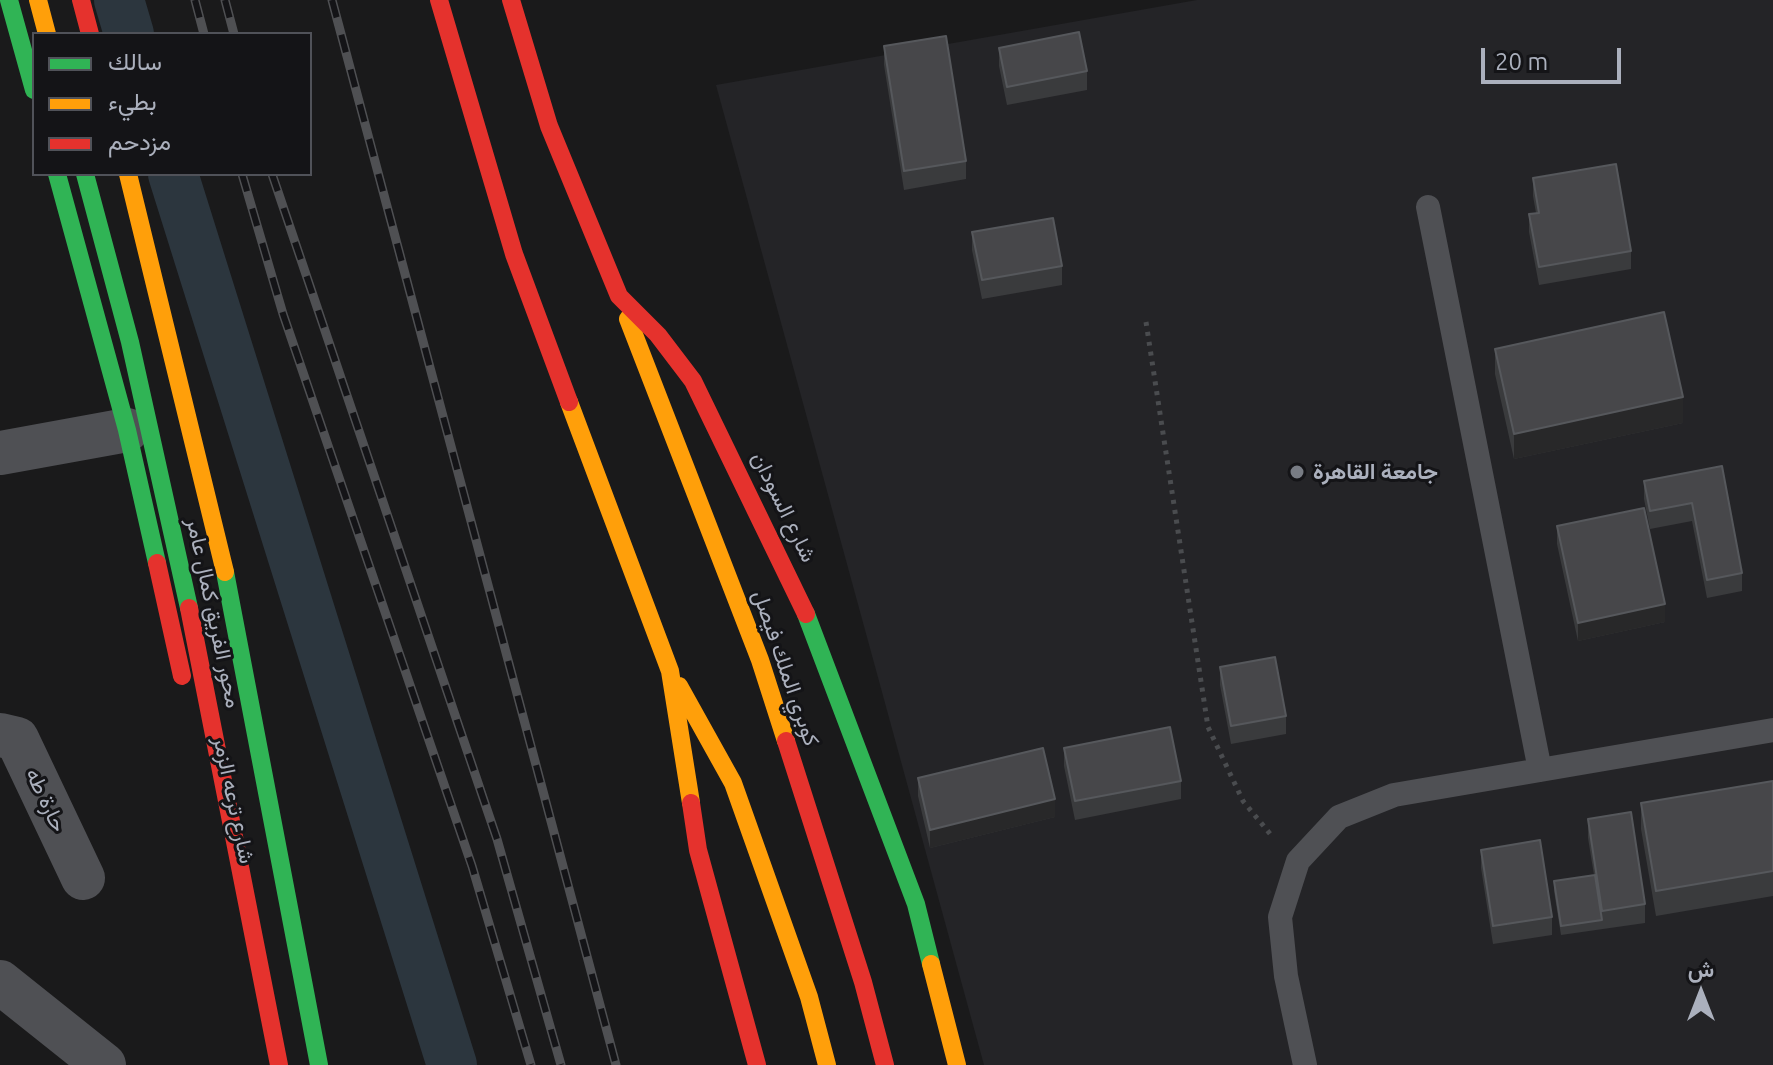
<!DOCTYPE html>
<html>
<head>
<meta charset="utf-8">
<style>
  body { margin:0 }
  #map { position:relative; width:1773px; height:1065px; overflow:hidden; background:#1a1a1b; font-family:Ubuntu,Vazirmatn,sans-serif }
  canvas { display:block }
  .legend { position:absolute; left:32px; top:32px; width:280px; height:144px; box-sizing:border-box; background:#141417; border:2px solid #505259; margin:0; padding:10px 14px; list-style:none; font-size:24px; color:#abb0bd }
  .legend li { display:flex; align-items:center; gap:16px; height:40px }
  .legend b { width:40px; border:2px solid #505259 }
  .north { position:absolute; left:1661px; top:953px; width:80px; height:80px; -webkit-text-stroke:6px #141417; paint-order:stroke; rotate:0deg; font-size:22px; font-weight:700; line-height:32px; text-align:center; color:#abb0bd }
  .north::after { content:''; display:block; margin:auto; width:28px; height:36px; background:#abb0bd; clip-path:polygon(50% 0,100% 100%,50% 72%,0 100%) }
  .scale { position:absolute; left:1481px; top:48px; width:140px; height:36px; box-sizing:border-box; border:4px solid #abb0bd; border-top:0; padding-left:10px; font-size:24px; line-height:28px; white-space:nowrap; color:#abb0bd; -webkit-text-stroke:6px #141417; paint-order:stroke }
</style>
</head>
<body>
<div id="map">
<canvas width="1773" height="1065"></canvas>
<ul class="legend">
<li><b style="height:10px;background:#30b455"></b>سالك</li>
<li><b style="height:10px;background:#ff9f0a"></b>بطيء</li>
<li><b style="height:10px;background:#e5322d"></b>مزدحم</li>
</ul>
<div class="north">ش</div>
<div class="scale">20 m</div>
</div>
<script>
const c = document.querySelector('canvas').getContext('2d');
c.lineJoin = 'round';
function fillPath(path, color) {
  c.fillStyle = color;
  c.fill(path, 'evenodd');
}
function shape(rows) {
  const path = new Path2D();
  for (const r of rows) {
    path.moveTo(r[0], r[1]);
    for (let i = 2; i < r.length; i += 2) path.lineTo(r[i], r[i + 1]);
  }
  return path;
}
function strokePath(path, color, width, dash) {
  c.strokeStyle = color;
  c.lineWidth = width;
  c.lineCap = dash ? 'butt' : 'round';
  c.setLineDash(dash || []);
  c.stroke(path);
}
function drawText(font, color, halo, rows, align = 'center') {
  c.font = font + ' Ubuntu,Vazirmatn,sans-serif';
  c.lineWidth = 6;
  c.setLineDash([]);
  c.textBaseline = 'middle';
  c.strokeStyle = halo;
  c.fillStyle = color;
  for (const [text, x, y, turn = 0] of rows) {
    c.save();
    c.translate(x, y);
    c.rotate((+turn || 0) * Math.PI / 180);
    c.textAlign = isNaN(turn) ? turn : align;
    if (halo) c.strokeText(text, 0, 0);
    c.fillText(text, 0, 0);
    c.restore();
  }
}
fillPath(shape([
  [1197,0,1773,0,1773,1065,984,1065,716,85]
]), '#242427');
strokePath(shape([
  [119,0,129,34],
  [173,174,452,1065]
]), '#2c363e', 50);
strokePath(shape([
  [1146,322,1208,727,1243,801,1271,835]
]), '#4a4c4f', 5, [4, 6]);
strokePath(shape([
  [1428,207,1540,770],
  [1305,1065,1286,976,1280,917,1298,861,1339,817,1394,795,1773,730]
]), '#4f5054', 24);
strokePath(shape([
  [0,453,127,430],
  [0,735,17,739,83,878],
  [0,982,104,1065]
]), '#4f5054', 44);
strokePath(shape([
  [9,0,34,90],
  [57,174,127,430,157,563],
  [85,174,130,342,189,608],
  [225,572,319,1065],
  [806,614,916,904,931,964]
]), '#30b455', 18);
strokePath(shape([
  [38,0,47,34],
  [128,174,225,572],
  [628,319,760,660,786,741],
  [569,402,670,671,691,803],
  [679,686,733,783,809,997,827,1065],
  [931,964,957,1065]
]), '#ff9f0a', 18);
strokePath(shape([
  [81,0,90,34],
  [439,0,514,254,569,402],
  [511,0,549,126,619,296,658,335,693,381,806,614],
  [157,563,182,676],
  [189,608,279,1065],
  [786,741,863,982,885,1065],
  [691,803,698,850,757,1065]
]), '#e5322d', 18);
const rail = shape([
  [195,0,204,34],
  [225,0,234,34],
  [332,0,616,1065],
  [242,174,283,314,472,866,531,1065],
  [272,174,497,839,561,1065]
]);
strokePath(rail, '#4f5053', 9);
strokePath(rail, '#141417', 6, [18]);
fillPath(shape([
  [884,46,966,161,966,179,904,190,884,65],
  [999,48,1087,71,1087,90,1007,105,999,66],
  [1533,178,1631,251,1631,269,1539,285,1529,232,1529,214,1536,213,1533,196],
  [972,232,1062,266,1062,285,982,299,972,250],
  [1495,349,1683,423,1514,459,1495,374],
  [1722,466,1742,573,1742,591,1707,598,1692,521,1650,529,1644,499,1644,481],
  [1557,526,1665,622,1578,641,1557,544],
  [1220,667,1286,716,1286,734,1231,744,1220,685],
  [1064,748,1181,781,1181,799,1075,820,1064,766],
  [918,778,1055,817,930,848,918,796],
  [1773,781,1773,896,1656,916,1641,829,1641,803],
  [1588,819,1645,904,1645,923,1561,935,1554,891,1554,881,1594,875,1588,838],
  [1481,850,1552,917,1552,935,1493,944,1481,868]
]), '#3a3b3d');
fillPath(shape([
  [1683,397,1683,423,1514,459,1514,434],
  [1665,604,1665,622,1578,641,1578,623],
  [1055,799,1055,817,930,848,930,830]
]), '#282829');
const building = shape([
  [1079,32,1087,71,1007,87,999,48,1079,32],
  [946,36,966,161,904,171,884,46,946,36],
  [1616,164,1631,251,1539,267,1529,214,1539,213,1533,178,1616,164],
  [1053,218,1062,266,982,280,972,232,1053,218],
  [1664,312,1683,397,1514,434,1495,349,1664,312],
  [1722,466,1742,573,1707,580,1692,503,1650,511,1644,481,1722,466],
  [1644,508,1665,604,1578,623,1557,526,1644,508],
  [1275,657,1286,716,1231,726,1220,667,1275,657],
  [1170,727,1181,781,1075,801,1064,748,1170,727],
  [1043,748,1055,799,930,830,918,778,1043,748],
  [1773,781,1773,871,1656,891,1641,803,1773,781],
  [1631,812,1645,904,1602,911,1588,819,1631,812],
  [1540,840,1552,917,1493,926,1481,850,1540,840],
  [1595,875,1602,920,1561,926,1554,881,1595,875]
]);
fillPath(building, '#47474a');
strokePath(building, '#56585c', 2);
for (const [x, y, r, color] of [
  [1297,472,8,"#787c84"]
]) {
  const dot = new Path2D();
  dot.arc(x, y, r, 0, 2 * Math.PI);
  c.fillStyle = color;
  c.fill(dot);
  strokePath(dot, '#141417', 3);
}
drawText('bold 22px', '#abb0bd', '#141417', [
  ["جامعة القاهرة",1313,472]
], 'left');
drawText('22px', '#abb0bd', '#141417', [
  ["شارع السودان",784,507,64],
  ["محور الفريق كمال عامر",214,613,78],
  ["كوبري الملك فيصل",786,668,71],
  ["حارة طه",46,800,65],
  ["شارع ترعه الزمر",234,800,78]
]);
</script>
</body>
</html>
